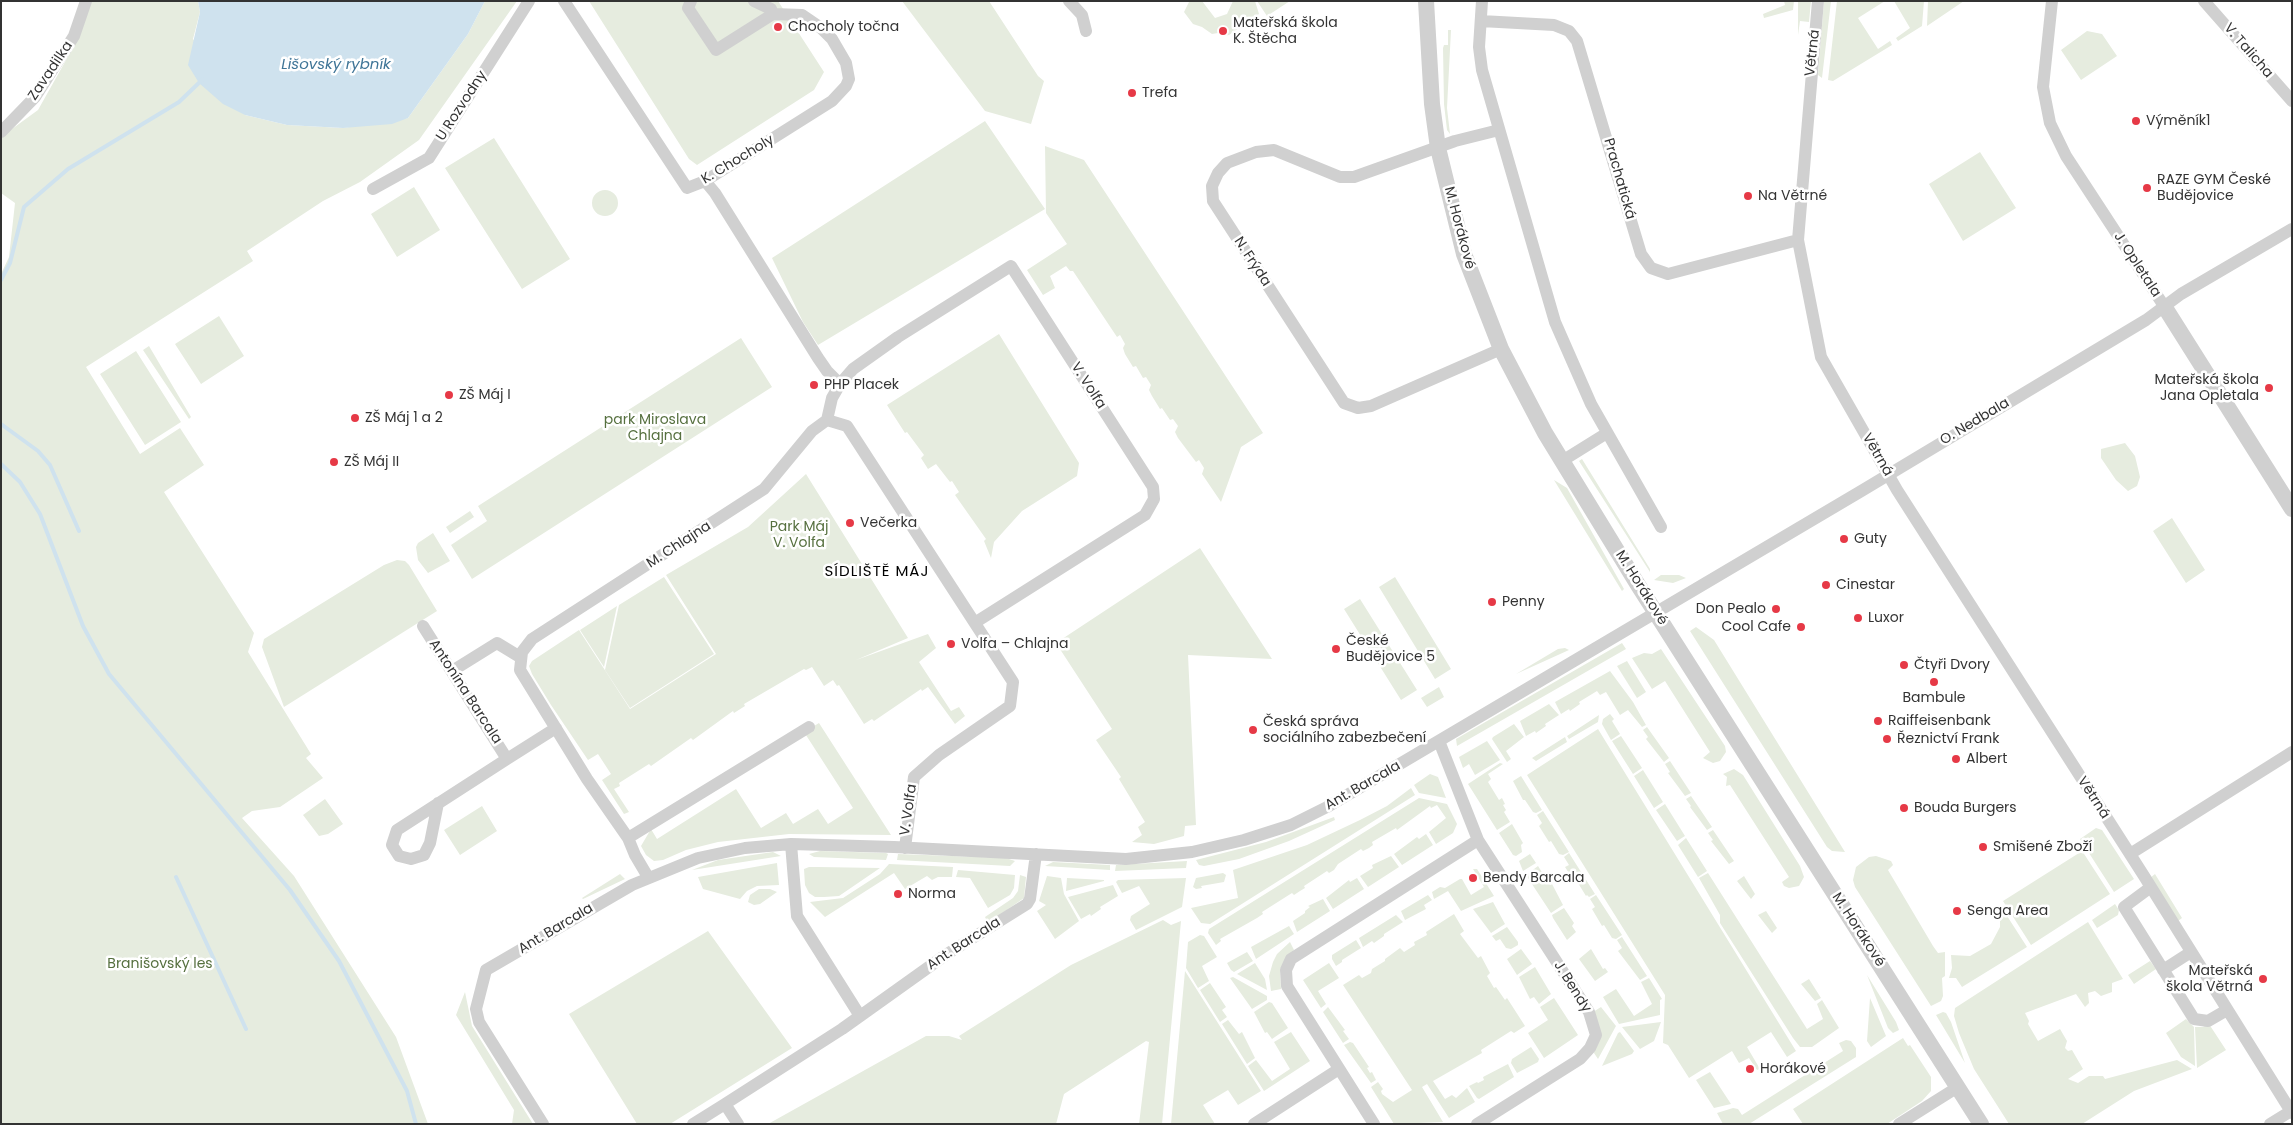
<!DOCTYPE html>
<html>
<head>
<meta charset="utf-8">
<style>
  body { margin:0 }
  #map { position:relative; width:2293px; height:1125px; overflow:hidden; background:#fff; font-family:Poppins,sans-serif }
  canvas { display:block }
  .frame { position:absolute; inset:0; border:2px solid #333; pointer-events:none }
</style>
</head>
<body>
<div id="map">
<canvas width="2293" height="1125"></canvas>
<div class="frame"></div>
</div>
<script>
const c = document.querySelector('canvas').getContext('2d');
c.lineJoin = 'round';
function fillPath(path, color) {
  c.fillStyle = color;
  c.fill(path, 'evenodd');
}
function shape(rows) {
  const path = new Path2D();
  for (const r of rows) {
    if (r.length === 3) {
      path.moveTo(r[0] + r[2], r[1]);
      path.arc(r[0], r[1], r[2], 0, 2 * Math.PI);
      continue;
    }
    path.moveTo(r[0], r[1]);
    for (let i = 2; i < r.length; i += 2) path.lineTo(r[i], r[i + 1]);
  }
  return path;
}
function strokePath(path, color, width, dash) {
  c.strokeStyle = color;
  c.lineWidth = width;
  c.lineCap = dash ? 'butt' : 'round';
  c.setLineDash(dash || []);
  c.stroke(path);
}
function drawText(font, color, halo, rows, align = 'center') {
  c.font = font + ' Poppins,sans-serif';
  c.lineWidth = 5;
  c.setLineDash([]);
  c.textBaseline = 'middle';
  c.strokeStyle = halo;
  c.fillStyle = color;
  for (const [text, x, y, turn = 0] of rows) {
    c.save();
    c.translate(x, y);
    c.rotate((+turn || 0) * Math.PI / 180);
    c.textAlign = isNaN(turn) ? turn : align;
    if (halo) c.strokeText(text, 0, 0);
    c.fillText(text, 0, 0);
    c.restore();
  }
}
fillPath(shape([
  [91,1,198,1,200,12,193,39,245,115,287,125,343,128,408,118,468,34,485,1,517,1,419,140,360,182,323,201,247,251,253,261,86,367,140,454,180,428,204,465,164,492,254,633,248,652,311,754,306,758,323,778,280,807,252,811,242,818,294,876,396,1037,428,1124,1,1124,1,274,9,257,15,203,1,193,1,137,38,110,79,37],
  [589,1,778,1,824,72,814,90,697,165,689,159],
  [902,1,989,1,1038,76,1044,81,1031,124,985,111],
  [1202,1,1215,18,1227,14,1233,1,1255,1,1259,14,1229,35,1223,36,1218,33,1212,34,1202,27,1193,24,1184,12,1189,2],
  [1257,1,1290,1,1267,16],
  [1784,1,1794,1,1793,10,1764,18,1763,14,1785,5],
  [1798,1,1811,1,1809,22,1800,21,1798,35],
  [1824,1,1831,1,1822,78,1818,75],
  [1837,1,1885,1,1858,18,1878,49,1890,41,1892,45,1833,81,1828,80],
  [1894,1,1924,1,1922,26,1898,41,1896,38,1910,28],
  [1928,1,1964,1,1927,26],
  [1448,30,1451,30,1447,108,1450,134,1447,130,1444,104,1443,48,1444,45,1448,45],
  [2087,31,2102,34,2117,56,2081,80,2061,50],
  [985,121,1045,209,818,345,803,322,772,258],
  [494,138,570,259,522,289,445,168],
  [1045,146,1084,160,1263,433,1241,447,1221,502,1202,474,1204,468,1199,460,1196,462,1178,438,1175,432,1178,426,1173,419,1170,420,1162,408,1160,409,1152,396,1149,390,1151,385,1146,377,1143,378,1136,366,1133,367,1125,354,1123,348,1125,344,1120,335,1117,337,1073,271,1070,271,1066,266,1050,276,1055,288,1043,295,1027,270,1067,244,1046,213],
  [1980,152,2016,208,1963,241,1929,184],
  [414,187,440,230,397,257,371,214],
  [605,203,13],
  [219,316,244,356,201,384,175,344],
  [999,334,1079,463,1077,476,1022,511,994,542,991,558,984,541,986,539,955,495,959,492,952,481,950,482,936,464,928,469,921,458,924,455,907,432,905,433,887,405],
  [741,338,772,387,472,579,451,545,487,521,478,506],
  [149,346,191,417,189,419,143,350],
  [136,351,181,422,145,445,100,374],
  [2125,443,2135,456,2140,477,2137,486,2128,491,2116,480,2101,458,2101,449],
  [1582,459,1650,569,1650,572,1579,461],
  [806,474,908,638,856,660,928,634,936,648,919,662,951,711,959,707,965,716,955,724,928,687,922,691,921,689,874,721,872,719,864,724,839,685,837,686,833,680,824,686,812,667,806,670,804,669,744,704,745,706,734,713,733,711,693,740,691,738,651,766,649,764,619,783,620,786,614,789,629,812,624,814,602,780,611,774,598,754,588,760,551,705,532,674,529,666,532,661,579,630,630,709,716,654,666,575,748,527],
  [1554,480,1567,488,1624,589,1622,591],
  [470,511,474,517,450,533,446,527],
  [2172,518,2205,570,2186,583,2153,531],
  [433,533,450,561,428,573,418,560,416,547,418,543],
  [1200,548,1272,659,1188,655,1196,825,1185,826,1184,836,1154,844,1132,842,1142,835,1138,827,1145,822,1119,779,1121,777,1096,740,1112,729,1056,643],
  [397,560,405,561,409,565,437,611,284,707,262,647,264,639,384,565],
  [1661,575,1679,575,1686,578,1673,583,1654,580],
  [664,577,714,654,630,708,605,670,619,605],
  [1395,577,1451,669,1435,679,1379,587],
  [1360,599,1417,690,1401,700,1344,609],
  [617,606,604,667,580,630],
  [1696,627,1714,640,1845,852,1832,851,1827,847,1690,631],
  [1622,643,1626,649,1457,746,1456,739],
  [1565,648,1569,650,1516,674,1558,649],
  [1661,649,1725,746,1726,752,1720,761,1713,763,1703,758,1710,752,1665,681,1652,689,1632,658,1644,653,1652,654],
  [1627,661,1646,692,1637,698,1617,666],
  [1610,671,1633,702,1646,725,1642,727,1628,710,1620,715,1606,692,1600,695,1597,691,1579,702,1580,704,1570,711,1569,709,1561,714,1555,702],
  [1439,687,1444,697,1427,707,1421,698],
  [1549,704,1559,715,1545,724,1546,726,1536,733,1535,731,1526,736,1520,721],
  [1610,714,1614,719,1612,721,1620,734,1611,740,1602,724,1603,719],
  [1599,715,1598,722,1569,739,1567,736],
  [819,723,891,835,789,834,718,842,686,850,663,860,654,861,646,855,641,846,651,829,657,839,736,789,761,828,786,813,793,824,818,809,828,824,853,808,804,732],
  [1514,724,1524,737,1506,751,1511,759,1507,762,1492,739,1493,737],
  [1647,727,1669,758,1664,762,1646,739,1648,737,1643,730],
  [1598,729,1796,1051,1787,1057,1771,1032,1747,1047,1760,1069,1757,1070,1749,1058,1739,1063,1732,1051,1689,1078,1668,1045,1663,1043,1665,995,1527,775],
  [1621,736,1642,768,1633,774,1612,741],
  [1565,737,1567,742,1536,761,1532,758],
  [1487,741,1500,760,1475,775,1469,764,1463,768,1459,757],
  [1670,761,1691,793,1685,796,1668,773,1670,772,1665,764],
  [1500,763,1503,764,1488,774,1491,779,1488,782,1499,800,1502,798,1505,804,1503,805,1506,810,1504,812,1510,822,1497,830,1468,784],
  [1734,769,1743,775,1800,866,1804,877,1799,886,1789,888,1784,886,1782,882,1789,877,1730,785,1726,786,1727,777,1723,774],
  [1643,770,1663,802,1654,808,1634,776],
  [1430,774,1438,777,1446,798,1419,793,1414,785],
  [1521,776,1542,810,1536,813,1533,812,1525,800,1523,800,1513,781],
  [1411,788,1415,795,1210,924,1201,923,1191,908,1238,898,1233,870,1307,845,1360,820,1387,806],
  [1691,796,1712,827,1707,830,1690,807,1691,806,1686,799],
  [1419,798,1447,804,1457,824,1453,833,1436,844,1429,832,1446,818,1437,805,1431,808,1430,806,1397,830,1396,828,1372,842,1373,845,1369,848,1363,851,1361,849,1338,864,1334,870,1329,873,1327,871,1304,886,1305,888,1300,891,1294,895,1292,893,1262,912,1263,914,1257,918,1220,939,1221,941,1216,945,1208,933,1209,929],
  [325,799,343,824,328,834,319,836,303,815],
  [1665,804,1685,836,1677,841,1656,810],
  [482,806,497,831,460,855,444,830],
  [1543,811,1569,852,1563,855,1559,854,1551,841,1549,842,1539,826,1542,823,1537,815],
  [1334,817,1335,820,1289,841,1239,859,1204,866,1199,865,1196,860,1266,842],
  [1512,824,1523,843,1521,845,1522,852,1516,856,1513,855,1499,833],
  [2096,828,2102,830,2134,879,2114,892,2080,839],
  [1713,830,1734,861,1729,864,1711,841,1713,840,1708,833],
  [1426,834,1433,845,1402,865,1394,854,1417,837,1419,839],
  [1686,838,1707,871,1698,877,1678,845],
  [2077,843,2110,894,2031,945,2003,901,2079,853,2074,845],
  [820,851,886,853,888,854,886,860,814,857,809,854],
  [773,852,781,856,692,870,718,860],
  [1569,853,1595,894,1589,897,1587,895,1586,896,1578,883,1576,884,1565,867,1569,865,1564,857],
  [898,854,1006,858,1015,861,1010,866,897,860],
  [1530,854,1536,863,1523,871,1519,861],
  [1391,856,1399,867,1368,887,1360,876,1373,868,1372,865],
  [1876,856,1891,861,1893,865,1888,870,1933,946,1938,953,1945,952,1945,976,1942,978,1943,996,1941,1001,1931,1006,1855,887,1853,880,1856,867,1869,857],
  [1187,861,1186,868,1115,871,1116,865],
  [1053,862,1110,865,1110,870,1045,866],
  [777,863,779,885,757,886,747,891,740,899,703,889,698,877],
  [889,864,953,867,952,877,938,877,932,880,927,876,905,889,894,873,825,917,810,902,843,898,880,874],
  [1538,866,1550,885,1552,884,1563,905,1551,913,1526,875],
  [809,867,818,867,880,868,839,896,824,897,815,897,809,893,805,885,804,869],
  [1473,869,1477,869,1494,896,1461,911,1448,891,1434,899,1432,892,1440,887,1445,888,1460,879,1462,879,1471,895,1484,887],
  [958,870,1015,875,1014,888,1010,895,988,908,970,878,956,877],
  [1223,873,1226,875,1224,882,1201,886,1202,888,1196,889,1193,887,1196,878],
  [1708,873,1807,1029,1823,1019,1817,1004,1822,1000,1839,1028,1812,1047,1800,1047,1793,1038,1720,923,1720,915,1699,878],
  [620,874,625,879,583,899,582,898],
  [2155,874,2182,918,2178,921,2150,878],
  [1020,875,1026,877,1024,898,988,923,985,917,1013,898,1018,891],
  [1047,876,1061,878,1064,894,1079,921,1055,939,1037,911,1046,905,1039,901],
  [1744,876,1755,894,1751,899,1737,881],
  [1067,878,1104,880,1104,881,1066,891],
  [1186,878,1182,907,1136,930,1130,920,1131,916,1150,904,1139,886,1122,893,1116,882,1118,880],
  [1357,878,1364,889,1333,909,1326,898,1349,880,1350,882],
  [1113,885,1118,896,1100,907,1101,909,1091,916,1090,914,1081,919,1068,897],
  [759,889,770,889,777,892,760,904,754,905,748,902,750,895],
  [1428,895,1432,900,1424,905,1426,909,1405,920,1401,911],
  [1596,895,1622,935,1616,939,1612,938,1604,925,1602,926,1592,909,1595,907,1590,899],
  [1323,899,1330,911,1297,932,1293,921,1305,913,1305,911,1310,907,1308,906],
  [1493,902,1505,924,1491,933,1473,909],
  [2115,904,2119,910,2118,915,2097,928,2092,920],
  [2000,905,2027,947,1962,987,1956,978,1949,978,1952,968,1951,955,1970,956,1991,944,2000,927],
  [1564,908,1574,923,1572,926,1576,932,1567,940,1553,918,1552,915],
  [1766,911,1777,928,1772,933,1758,915],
  [1454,914,1464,931,1460,934,1478,958,1481,956,1490,973,1487,976,1494,988,1496,987,1505,1000,1507,998,1525,1026,1514,1033,1511,1031,1481,1050,1482,1053,1433,1081,1445,1099,1452,1095,1456,1098,1467,1088,1475,1102,1449,1118,1427,1084,1422,1087,1443,1122,1394,1124,1371,1087,1378,1082,1383,1089,1381,1091,1382,1094,1393,1102,1412,1090,1343,985,1359,975,1362,978,1371,973,1372,969,1385,961,1385,959,1400,948,1404,952,1415,945,1414,942,1427,935,1426,932],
  [1396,915,1403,922,1384,934,1384,936,1374,943,1372,941,1363,947,1359,938],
  [1163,920,1171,925,1181,921,1162,1124,1139,1124,1149,1042,1146,1041,1064,1094,1056,1124,768,1124,926,1036,949,1036,962,1040,959,1036,1071,965],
  [2088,922,2123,979,2112,983,2112,992,2101,996,2095,991,2088,993,2089,1003,2085,1007,2076,994,2025,1013,2029,1021,2028,1024,2038,1041,2060,1029,2067,1041,2065,1048,2068,1051,2072,1050,2083,1069,2068,1079,2078,1083,2089,1076,2103,1076,2105,1079,2177,1060,2192,1069,2134,1091,2082,1124,2009,1124,1974,1069,1959,1033,1954,1016,1955,1008],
  [1289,926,1294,934,1256,959,1251,947],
  [1507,927,1518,942,1518,945,1511,949,1506,948,1500,939,1496,941,1492,936],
  [708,931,792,1048,670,1124,637,1124,569,1014],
  [1200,935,1204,936,1217,957,1202,966,1209,981,1198,988,1186,968,1188,942],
  [1622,937,1647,976,1640,980,1618,951,1622,948,1617,940],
  [1356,940,1361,948,1342,960,1342,962,1336,966,1332,959,1332,955],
  [1290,942,1294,950,1280,969,1281,989,1271,991,1269,976,1273,962,1277,954],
  [1521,949,1532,964,1517,975,1507,959],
  [1591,949,1603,969,1605,968,1608,972,1595,981,1579,959],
  [1247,952,1253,961,1234,972,1231,970,1227,963],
  [2150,961,2156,969,2134,984,2128,975],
  [1255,963,1265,979,1267,990,1237,974],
  [1329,963,1339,978,1318,991,1326,1004,1321,1008,1303,980],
  [1535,967,1551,994,1539,1004,1534,997,1530,999,1519,977],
  [1185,971,1261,1091,1238,1105,1228,1090,1203,1105,1215,1124,1171,1124],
  [1867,975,1896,1022,1899,1030,1893,1033,1888,1028],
  [1233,977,1267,996,1267,1000,1252,1009,1230,978],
  [1649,978,1662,999,1660,1000,1660,1015,1619,1024,1603,997,1616,989,1634,1016,1652,1004,1641,982],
  [1809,979,1821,998,1815,1001,1801,984],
  [1210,983,1226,1007,1222,1010,1227,1017,1220,1022,1200,990],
  [465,992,472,1026,533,1124,512,1124,514,1110,456,1015],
  [1554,998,1578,1035,1544,1058,1528,1033,1548,1020,1540,1007],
  [1870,998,1886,1036,1871,1047,1867,1041],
  [1269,1002,1272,1003,1288,1028,1272,1039,1267,1032,1265,1033,1254,1012],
  [1328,1007,1345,1030,1343,1031,1349,1039,1343,1043,1323,1012],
  [1601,1007,1616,1026,1598,1059,1594,1053,1600,1031,1593,1012],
  [1943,1012,1946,1013,1951,1022,1965,1063,1936,1015],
  [2186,1019,2194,1027,2195,1066,2181,1057,2166,1033],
  [1228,1020,1239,1034,1242,1032,1255,1058,1247,1064,1222,1024],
  [1661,1022,1654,1041,1640,1049,1622,1027],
  [2209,1024,2226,1050,2197,1068,2195,1027,2203,1027],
  [1291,1032,1310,1061,1264,1091,1248,1066,1256,1060,1272,1081,1290,1069,1274,1042],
  [1620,1032,1634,1051,1632,1054,1602,1066,1618,1033],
  [1903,1038,1908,1046,1910,1045,1931,1077,1931,1091,1922,1101,1887,1124,1803,1124,1793,1109],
  [1846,1040,1851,1041,1856,1048,1856,1057,1749,1124,1723,1124,1717,1113,1733,1108,1738,1109,1742,1115,1843,1051,1839,1043],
  [1350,1042,1353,1043,1369,1067,1367,1068,1370,1073,1372,1072,1376,1080,1371,1083,1344,1045],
  [1531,1047,1539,1059,1538,1062,1517,1073,1511,1063,1512,1059],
  [1508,1064,1514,1077,1479,1099,1477,1098,1469,1086,1477,1082,1478,1083,1484,1080,1483,1077],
  [1710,1072,1731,1104,1714,1108,1696,1080]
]), '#e6ecdf');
fillPath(shape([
  [198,1,485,1,468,34,408,118,392,124,343,128,287,125,245,115,223,104,199,83,188,65,200,12]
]), '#cfe2ee');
strokePath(shape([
  [1,280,10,263,24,207,68,169,179,102,203,79],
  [1,424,38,451,50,465,79,531],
  [1,464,20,482,40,514,83,626,109,674,290,890,339,961,407,1091,416,1124],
  [176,877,246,1029]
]), '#cfe2ee', 4);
strokePath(shape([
  [564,1,687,188,705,181,832,101,846,86,849,79,846,63,832,39,821,28,802,15,773,14],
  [691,1,688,8,716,50,773,14,771,9,754,1],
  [1069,1,1082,15,1086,31],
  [1482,1,1479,47,1482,70,1555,322,1591,404,1661,527],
  [1818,1,1798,240,1821,357,1897,490,2144,876,2292,1113],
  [2052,1,2043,87,2050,123,2066,156,2164,306],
  [2204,1,2292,101],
  [1481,21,1554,25,1569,31,1577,41,1641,254,1651,268,1668,274,1798,240],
  [1499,130,1455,141,1354,177,1340,177,1274,150,1256,152,1227,163,1218,173,1212,186,1213,201,1344,403,1358,408,1371,406,1501,349],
  [1,132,35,97,74,36,86,1],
  [705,181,715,193,818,358,827,371,840,384],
  [373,189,429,158,529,1],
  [827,420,832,398,840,384,853,369,898,337,1011,266,1153,487,1154,499,1145,515,976,622],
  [827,420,847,426,1013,682,1010,706,939,755,914,777,905,848],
  [1562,461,1607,433],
  [423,626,507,759],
  [452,671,497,643,520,657],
  [1439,741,1478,840],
  [438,803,430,843,424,855,411,859,399,856,392,845,397,830,507,759,556,728],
  [628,838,809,727],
  [791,844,797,916,860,1016],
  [2130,854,2292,752],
  [648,877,635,855,628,838,587,779,520,670,522,652,532,639,764,489,812,431,827,420],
  [2151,887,2124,907,2194,1019,2208,1021,2227,1010],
  [2163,970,2191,952],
  [543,1124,479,1022,476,1009,486,970,632,885,698,858,745,848,791,844,894,847,1126,859,1192,852,1244,840,1291,825,1327,807,1863,490,2146,320,2181,294,2292,229],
  [693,1124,725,1104],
  [738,1124,725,1104,842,1029,947,954,1027,904,1030,899,1036,854],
  [1254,1124,1339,1069],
  [1374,1124,1287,986,1286,970,1291,959,1478,840,1589,1012,1596,1035,1590,1048,1580,1059,1477,1124],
  [1899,1124,1958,1087],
  [2270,1124,2291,1111]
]), '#d0d0d0', 12);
strokePath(shape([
  [1426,1,1432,104,1438,148,1464,254,1501,349,1545,433,1638,585,1981,1124],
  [2164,306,2292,509]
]), '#d0d0d0', 16);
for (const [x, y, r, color] of [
  [778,27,5,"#e63946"],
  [1223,31,5,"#e63946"],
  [1132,93,5,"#e63946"],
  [2136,121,5,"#e63946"],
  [2147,188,5,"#e63946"],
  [1748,196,5,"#e63946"],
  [814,385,5,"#e63946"],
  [2269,388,5,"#e63946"],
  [449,395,5,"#e63946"],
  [355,418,5,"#e63946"],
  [334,462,5,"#e63946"],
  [850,523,5,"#e63946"],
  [1844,539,5,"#e63946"],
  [1826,585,5,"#e63946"],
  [1492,602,5,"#e63946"],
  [1776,609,5,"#e63946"],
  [1858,618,5,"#e63946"],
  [1801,627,5,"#e63946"],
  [951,644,5,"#e63946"],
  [1336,649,5,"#e63946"],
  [1904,665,5,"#e63946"],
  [1934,682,5,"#e63946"],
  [1878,721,5,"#e63946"],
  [1253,730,5,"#e63946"],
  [1887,739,5,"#e63946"],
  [1956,759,5,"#e63946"],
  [1904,808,5,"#e63946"],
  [1983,847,5,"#e63946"],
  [1473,878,5,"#e63946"],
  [898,894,5,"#e63946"],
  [1957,911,5,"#e63946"],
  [2263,979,5,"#e63946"],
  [1750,1069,5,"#e63946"]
]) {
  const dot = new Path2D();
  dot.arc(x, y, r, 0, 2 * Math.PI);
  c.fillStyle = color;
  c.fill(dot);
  strokePath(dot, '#fff', 2);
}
drawText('14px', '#333', '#fff', [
  ["Mateřská škola",1233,23],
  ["K. Štěcha",1233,39],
  ["Chocholy točna",788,27],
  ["Trefa",1142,93],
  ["Výměník1",2146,121],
  ["RAZE GYM České",2157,180],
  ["Budějovice",2157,196],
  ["Na Větrné",1758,196],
  ["Mateřská škola",2259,380,"right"],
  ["Jana Opletala",2259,396,"right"],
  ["PHP Placek",824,385],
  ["ZŠ Máj I",459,395],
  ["ZŠ Máj 1 a 2",365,418],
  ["ZŠ Máj II",344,462],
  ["Večerka",860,523],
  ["Guty",1854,539],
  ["Cinestar",1836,585],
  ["Penny",1502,602],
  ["Don Pealo",1766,609,"right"],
  ["Luxor",1868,618],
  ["Cool Cafe",1791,627,"right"],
  ["České",1346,641],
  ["Budějovice 5",1346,657],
  ["Volfa – Chlajna",961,644],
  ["Čtyři Dvory",1914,665],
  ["Bambule",1934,698,"center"],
  ["Raiffeisenbank",1888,721],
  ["Česká správa",1263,722],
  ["sociálního zabezbečení",1263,738],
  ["Řeznictví Frank",1897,739],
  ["Albert",1966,759],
  ["Bouda Burgers",1914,808],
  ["Smišené Zboží",1993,847],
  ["Bendy Barcala",1483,878],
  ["Norma",908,894],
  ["Senga Area",1967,911],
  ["Mateřská",2253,971,"right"],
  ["škola Větrná",2253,987,"right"],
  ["Horákové",1760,1069]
], 'left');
drawText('14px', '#333', '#fff', [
  ["V. Talicha",2248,51,49],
  ["Větrná",1813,53,-84],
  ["Zavadilka",51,71,-56],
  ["U Rozvodny",462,106,-57],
  ["K. Chocholy",738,160,-31],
  ["Prachatická",1619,179,74],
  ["M. Horákové",1459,228,75],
  ["N. Frýda",1252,262,57],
  ["J. Opletala",2137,265,57],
  ["V. Volfa",1088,386,57],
  ["O. Nedbala",1975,422,-31],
  ["Větrná",1877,455,60],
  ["M. Chlajna",679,545,-33],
  ["M. Horákové",1641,588,58],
  ["Antonína Barcala",465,692,57],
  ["Ant. Barcala",1363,786,-30],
  ["Větrná",2093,798,57],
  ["V. Volfa",909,810,-82],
  ["Ant. Barcala",556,929,-31],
  ["M. Horákové",1858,930,57],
  ["Ant. Barcala",964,944,-33],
  ["J. Bendy",1572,987,58]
]);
drawText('14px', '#56703f', '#fff', [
  ["park Miroslava",655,420],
  ["Chlajna",655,436],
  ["Park Máj",799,527],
  ["V. Volfa",799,543],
  ["Branišovský les",160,964]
]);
drawText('italic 15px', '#3f7597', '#fff', [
  ["Lišovský rybník",336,65]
]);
c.letterSpacing = '1px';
drawText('15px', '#000', '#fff', [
  ["SÍDLIŠTĚ MÁJ",877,572]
]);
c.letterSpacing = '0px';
</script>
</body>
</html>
